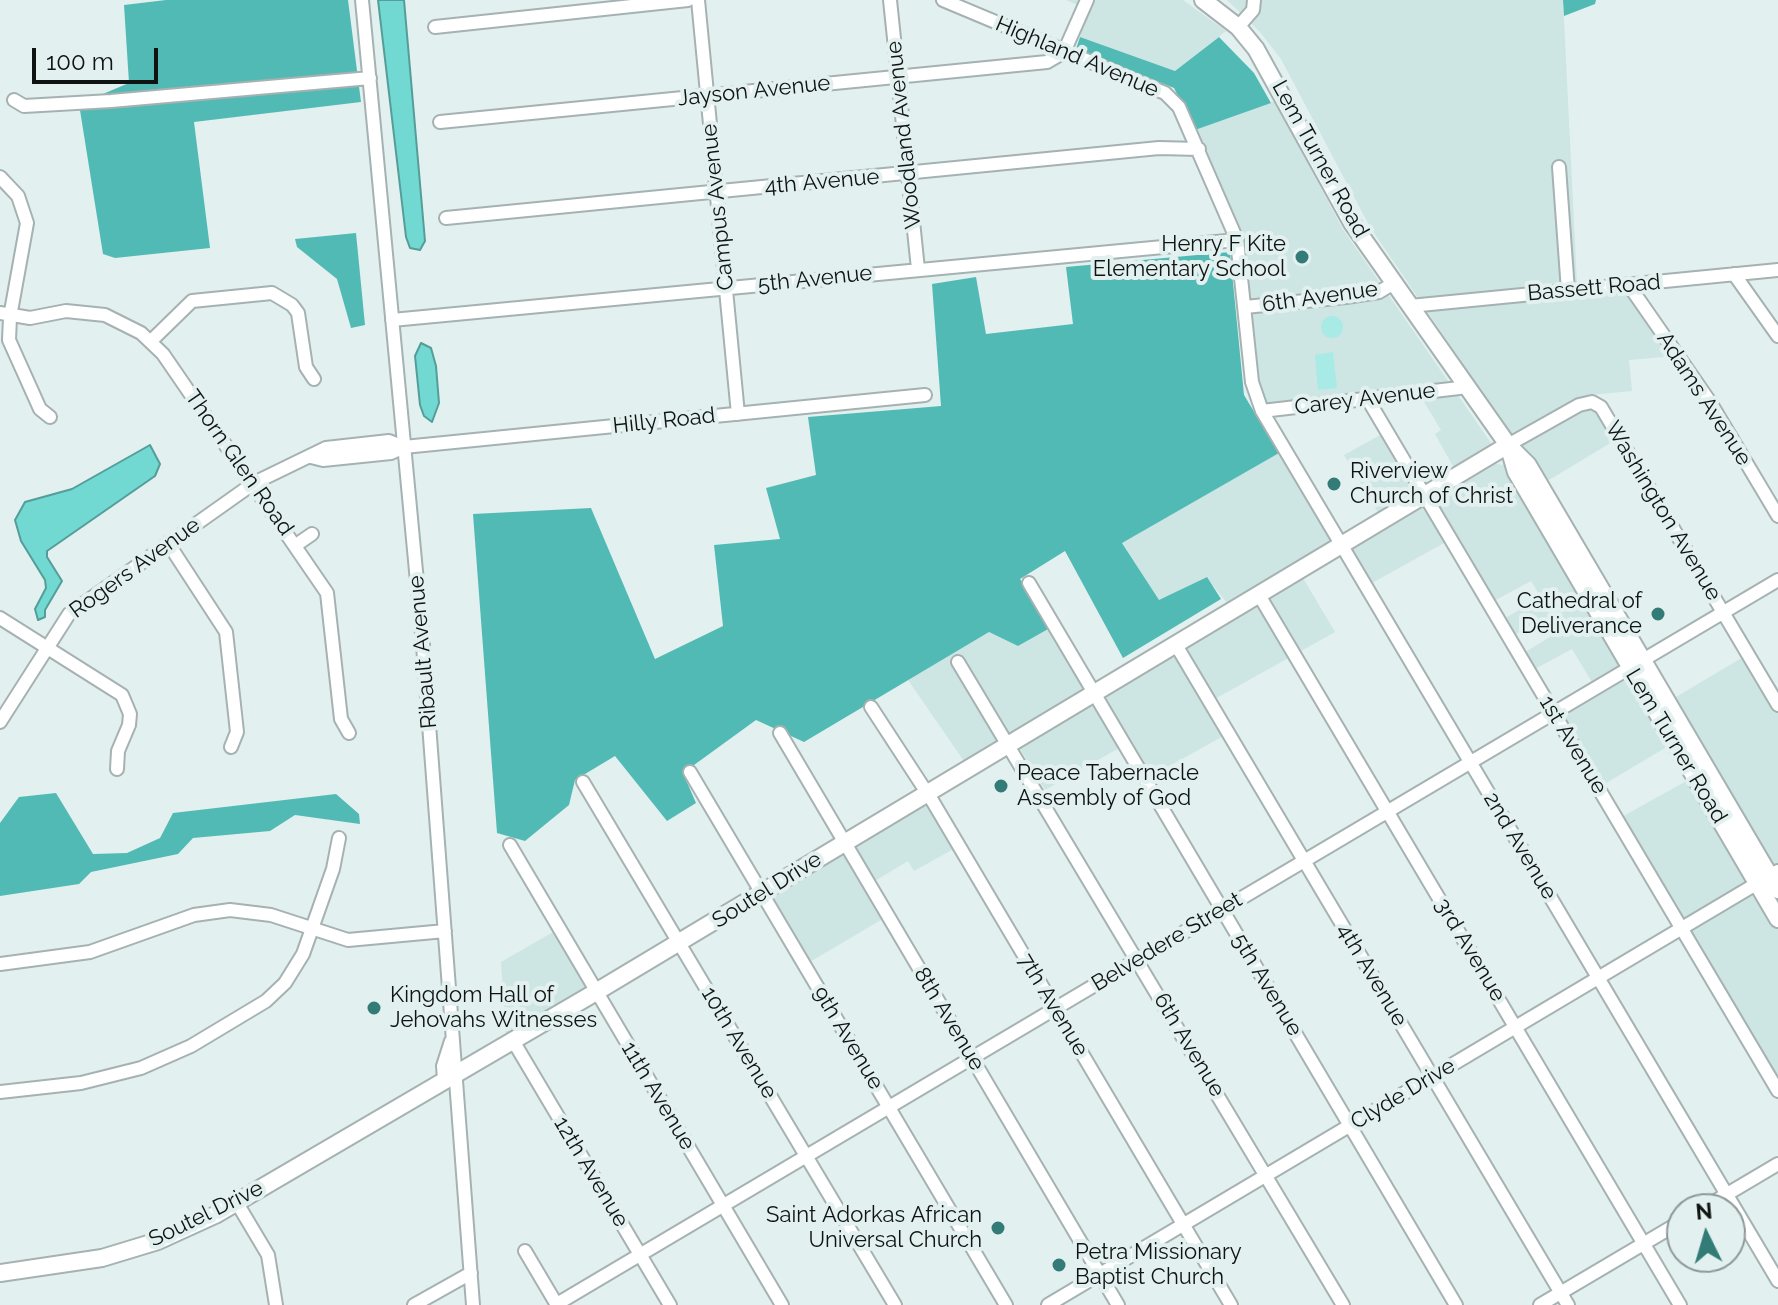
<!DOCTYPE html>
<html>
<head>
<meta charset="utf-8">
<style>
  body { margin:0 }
  #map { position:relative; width:1778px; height:1305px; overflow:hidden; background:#e2f0ef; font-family:Raleway,sans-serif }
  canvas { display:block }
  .north { position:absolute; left:1666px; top:1193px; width:80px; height:80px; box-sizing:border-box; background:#e2f0ef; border:2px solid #8e9897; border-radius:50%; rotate:355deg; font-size:22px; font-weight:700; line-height:32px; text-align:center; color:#0f1413 }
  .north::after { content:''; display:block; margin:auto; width:28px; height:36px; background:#327b77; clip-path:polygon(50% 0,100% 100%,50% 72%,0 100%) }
  .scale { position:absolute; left:32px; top:48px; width:126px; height:36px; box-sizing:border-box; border:4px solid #0f1413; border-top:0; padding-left:10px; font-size:24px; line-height:28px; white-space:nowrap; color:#0f1413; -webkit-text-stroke:6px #e2f0ef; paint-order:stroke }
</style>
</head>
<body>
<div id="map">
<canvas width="1778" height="1305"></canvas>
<div class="north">N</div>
<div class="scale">100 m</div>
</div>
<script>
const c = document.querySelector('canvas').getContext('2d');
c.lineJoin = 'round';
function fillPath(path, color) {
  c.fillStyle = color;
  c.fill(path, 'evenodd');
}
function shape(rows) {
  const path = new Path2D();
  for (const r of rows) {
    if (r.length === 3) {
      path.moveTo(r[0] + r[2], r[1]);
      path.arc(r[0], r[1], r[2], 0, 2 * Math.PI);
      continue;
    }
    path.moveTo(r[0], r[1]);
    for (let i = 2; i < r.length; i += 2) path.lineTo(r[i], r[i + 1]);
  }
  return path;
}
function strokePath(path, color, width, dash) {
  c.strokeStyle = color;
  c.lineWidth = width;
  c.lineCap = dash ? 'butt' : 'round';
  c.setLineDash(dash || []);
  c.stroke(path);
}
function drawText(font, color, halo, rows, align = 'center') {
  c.font = font + ' Raleway,sans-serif';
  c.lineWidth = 8;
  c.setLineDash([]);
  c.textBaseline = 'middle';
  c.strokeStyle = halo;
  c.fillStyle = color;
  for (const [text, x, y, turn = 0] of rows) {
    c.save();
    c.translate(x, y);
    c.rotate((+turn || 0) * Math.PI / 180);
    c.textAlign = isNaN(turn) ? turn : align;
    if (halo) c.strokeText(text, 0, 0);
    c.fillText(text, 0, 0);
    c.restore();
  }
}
fillPath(shape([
  [1066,0,1183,0,1226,31,1175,71,1080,37,1086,9],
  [1227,0,1563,0,1577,284,1620,280,1673,356,1629,360,1632,391,1589,395,1617,439,1544,483,1370,227,1281,59,1260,32],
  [1275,101,1342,228,1491,443,1490,448,1455,470,1435,434,1441,430,1417,390,1267,408,1260,396,1242,239,1195,130],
  [1384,433,1418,490,1379,514,1344,455],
  [1289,447,1339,536,1228,604,1206,577,1159,601,1122,542],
  [1496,464,1505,465,1670,745,1601,786,1559,715,1598,692,1572,649,1531,671,1522,654,1550,637,1540,620,1511,637,1502,620,1541,597,1531,581,1492,602,1453,538,1372,583,1352,550],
  [1303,578,1335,632,1213,700,1232,731,1150,777,1128,743,1045,790,1019,747],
  [1050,628,1085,688,964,761,908,680,989,632,1018,646],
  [1745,656,1778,712,1778,880,1671,700],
  [1690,779,1747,881,1683,924,1620,818],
  [936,796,964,843,914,871,908,861,873,882,891,914,808,963,770,899],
  [1754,894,1760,896,1778,928,1778,1085,1687,931],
  [555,931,588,987,506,1033,501,962]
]), '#cde5e3');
fillPath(shape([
  [1332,327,11],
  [1333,352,1337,388,1318,390,1315,355]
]), '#a8eae6');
fillPath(shape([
  [166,0,348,0,361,102,194,122,210,248,115,258,103,254,79,104,129,83,124,5],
  [1563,0,1596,0,1595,4,1564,16],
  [1080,37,1175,71,1219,37,1254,73,1271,103,1195,130,1174,88,1076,49],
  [356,233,365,325,351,328,337,279,297,247,295,239],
  [1230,252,1244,395,1279,453,1122,543,1159,600,1207,577,1221,599,1123,658,1065,551,1020,579,1050,628,1018,646,989,632,804,742,756,720,683,773,696,803,667,821,615,756,575,780,569,805,525,841,497,833,473,514,591,508,655,659,723,626,714,545,780,539,766,488,816,475,808,417,941,406,932,284,976,277,986,334,1073,324,1066,267],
  [56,793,93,854,127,853,160,838,173,813,336,794,359,814,360,824,295,815,270,831,193,838,178,854,91,872,79,884,0,896,0,823,19,797]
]), '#52bab4');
const water = shape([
  [378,0,404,0,425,241,420,250,410,248,406,237,378,0],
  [421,343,431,348,436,366,439,403,432,422,424,416,420,405,415,356,421,343],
  [150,445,160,464,155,476,47,551,47,557,62,581,45,610,45,617,38,620,35,609,46,588,45,580,21,541,15,520,25,502,72,489,150,445]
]);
fillPath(water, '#71d8d2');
strokePath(water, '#549d99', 2);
const minor = shape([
  [362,0,423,645,473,1305],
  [698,0,738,414],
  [890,0,918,269],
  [943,0,1165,93,1179,107,1237,240,1252,382,1262,411,1778,1281],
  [435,27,688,0],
  [1238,27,1253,10,1254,0],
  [14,100,24,106,111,101,370,78],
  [440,122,1047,62,1064,52,1087,0],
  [1559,167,1568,291],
  [0,177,18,196,27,223,10,317,9,340,40,409,50,417],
  [446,218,1159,148,1199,149],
  [1734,274,1778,336],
  [1628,284,1710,402,1778,516],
  [1410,306,1778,270],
  [1245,307,1346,297,1379,292,1394,283],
  [0,313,30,318,66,311,105,315,141,333,163,354,327,593,341,719,349,733],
  [392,320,1237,240],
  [151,341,192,301,272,293,292,305,298,313,306,367,314,379],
  [1367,398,1778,1091],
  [1262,411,1468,387],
  [1508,445,1579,405,1592,402,1601,407,1778,705],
  [311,457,323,460,391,453,404,447,925,395],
  [168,543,226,632,237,732,231,747],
  [296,545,312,534],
  [1029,583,1456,1305],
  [1259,595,1680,1305],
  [0,618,122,695,130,714,129,725,118,751,117,769],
  [1176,645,1568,1305],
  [958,662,1343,1305],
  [871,707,933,802,1231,1305],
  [0,722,69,614,254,483,326,448,389,441,404,447],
  [780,733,1118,1305],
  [690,772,1006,1305],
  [583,782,895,1305],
  [510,845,782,1305],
  [0,964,90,952,194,915,230,910,271,915,348,940,445,931],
  [512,1039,670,1305],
  [444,1079,443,1066,451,1041],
  [0,1092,81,1083,141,1068,191,1046,266,1001,285,983,303,954,333,869,339,838],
  [237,1203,268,1255,276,1305],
  [1702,1209,1778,1164],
  [525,1251,557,1305],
  [557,1304,1778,580],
  [414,1305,471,1273],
  [1048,1305,1778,871],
  [1540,1305,1682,1221]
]);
const major = shape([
  [1203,0,1238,27,1256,49,1352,223,1508,445,1528,465,1778,890],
  [1509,448,1516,472,1778,919],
  [0,1273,102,1258,158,1241,215,1215,596,992,1508,445]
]);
strokePath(minor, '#a5b2b1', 16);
strokePath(major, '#a5b2b1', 20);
strokePath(minor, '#fff', 12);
strokePath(major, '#fff', 16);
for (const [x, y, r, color] of [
  [1302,257,8,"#327b77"],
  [1334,484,8,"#327b77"],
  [1658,614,8,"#327b77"],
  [1001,786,8,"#327b77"],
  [374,1008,8,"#327b77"],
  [998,1228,8,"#327b77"],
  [1059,1265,8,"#327b77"]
]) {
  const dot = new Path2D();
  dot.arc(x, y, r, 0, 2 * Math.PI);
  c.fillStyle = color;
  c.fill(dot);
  strokePath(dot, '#e2f0ef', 3);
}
drawText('22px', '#0f1413', '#e2f0ef', [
  ["Highland Avenue",1077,57,23],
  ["Jayson Avenue",754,91,-6],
  ["Woodland Avenue",904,135,-96],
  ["Lem Turner Road",1320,159,61],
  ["4th Avenue",822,182,-5],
  ["Campus Avenue",718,207,-96],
  ["5th Avenue",815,279,-6],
  ["Bassett Road",1594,288,-5],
  ["6th Avenue",1320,297,-8],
  ["Carey Avenue",1365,399,-7],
  ["Adams Avenue",1704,399,57],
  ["Hilly Road",664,421,-6],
  ["Thorn Glen Road",239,463,55],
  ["Washington Avenue",1663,511,59],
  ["Rogers Avenue",135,568,-36],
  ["Ribault Avenue",423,652,-95],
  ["1st Avenue",1573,745,59],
  ["Lem Turner Road",1676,746,59],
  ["2nd Avenue",1520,846,59],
  ["Soutel Drive",767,890,-32],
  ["Belvedere Street",1167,942,-31],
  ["3rd Avenue",1470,950,59],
  ["4th Avenue",1372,975,59],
  ["5th Avenue",1267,985,59],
  ["7th Avenue",1053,1005,59],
  ["8th Avenue",949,1019,59],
  ["9th Avenue",848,1038,59],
  ["10th Avenue",739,1043,59],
  ["6th Avenue",1189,1045,59],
  ["Clyde Drive",1403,1094,-31],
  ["11th Avenue",658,1096,59],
  ["12th Avenue",591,1172,59],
  ["Soutel Drive",206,1214,-26]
]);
drawText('22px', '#0f1413', '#e2f0ef', [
  ["Henry F Kite",1286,244,"right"],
  ["Elementary School",1286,269,"right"],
  ["Riverview",1350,471],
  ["Church of Christ",1350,496],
  ["Cathedral of",1642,601,"right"],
  ["Deliverance",1642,626,"right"],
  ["Peace Tabernacle",1017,773],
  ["Assembly of God",1017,798],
  ["Kingdom Hall of",390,995],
  ["Jehovahs Witnesses",390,1020],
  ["Saint Adorkas African",982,1215,"right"],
  ["Universal Church",982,1240,"right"],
  ["Petra Missionary",1075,1252],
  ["Baptist Church",1075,1277]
], 'left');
</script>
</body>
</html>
